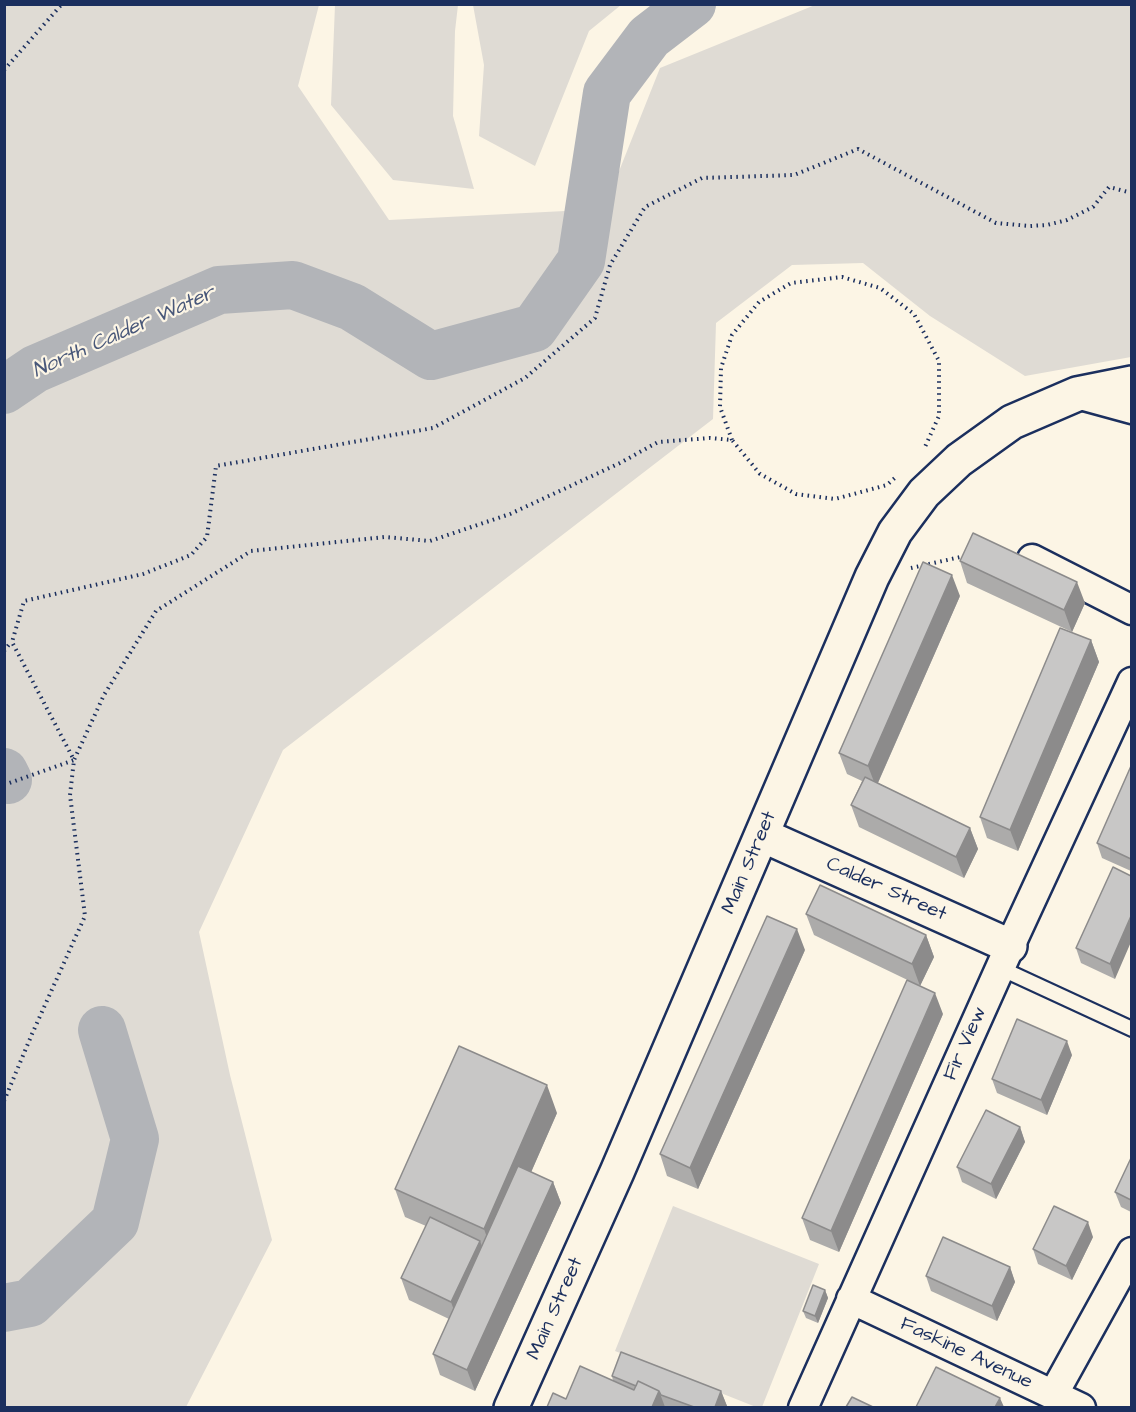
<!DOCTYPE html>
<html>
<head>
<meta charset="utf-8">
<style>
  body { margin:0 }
  #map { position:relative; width:1136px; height:1412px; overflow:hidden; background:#fcf5e5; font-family:"Architects Daughter",sans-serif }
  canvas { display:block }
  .frame { position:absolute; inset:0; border:6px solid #1b2f5e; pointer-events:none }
</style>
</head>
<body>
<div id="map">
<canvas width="1136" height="1412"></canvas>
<div class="frame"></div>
</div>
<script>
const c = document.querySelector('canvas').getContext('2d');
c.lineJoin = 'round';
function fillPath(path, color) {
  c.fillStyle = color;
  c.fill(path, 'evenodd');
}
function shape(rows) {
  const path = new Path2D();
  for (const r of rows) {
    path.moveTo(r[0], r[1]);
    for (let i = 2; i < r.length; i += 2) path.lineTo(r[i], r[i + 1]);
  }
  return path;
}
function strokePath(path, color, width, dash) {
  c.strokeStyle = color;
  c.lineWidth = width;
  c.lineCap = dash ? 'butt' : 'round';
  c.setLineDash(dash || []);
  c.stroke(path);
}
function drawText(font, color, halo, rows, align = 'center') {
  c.font = font + ' "Architects Daughter",sans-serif';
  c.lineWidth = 4.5;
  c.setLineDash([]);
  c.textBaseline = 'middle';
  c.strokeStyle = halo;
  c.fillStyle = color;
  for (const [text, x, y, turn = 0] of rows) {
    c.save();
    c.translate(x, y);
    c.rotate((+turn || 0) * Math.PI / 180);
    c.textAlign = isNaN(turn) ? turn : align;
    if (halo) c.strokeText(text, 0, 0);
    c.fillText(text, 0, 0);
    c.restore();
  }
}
fillPath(shape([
  [335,5,458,5,455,31,453,116,474,189,393,180,331,105],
  [473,5,621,5,589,31,535,166,479,136,484,65],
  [1129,5,1132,6,1131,357,1025,376,930,316,863,263,792,265,716,323,713,419,283,750,199,932,230,1075,272,1240,186,1407,5,1407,5,5,319,5,298,86,389,220,604,209,660,68,815,5],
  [673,1206,819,1264,762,1407,756,1407,615,1351]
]), '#dfdbd4');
strokePath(shape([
  [4,390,35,369,219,290,293,285,352,307,431,356,534,328,581,261,607,93,649,37,692,4],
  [4,772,8,780],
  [4,1308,30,1303,115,1222,135,1139,102,1030]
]), '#b2b4b8', 48);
const service = shape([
  [1000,968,1132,1029]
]);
const minor = shape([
  [1077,394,1132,409],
  [1032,559,1132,610],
  [851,1299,1081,1408],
  [1053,1395,1132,1252],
  [803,1408,1010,946,1132,682]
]);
const tertiary = shape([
  [762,835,1010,946]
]);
const secondary = shape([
  [511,1408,617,1172,872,577,895,532,924,493,959,460,1012,422,1077,394,1132,383]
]);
strokePath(service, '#1b2f5e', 18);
strokePath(minor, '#1b2f5e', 33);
strokePath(tertiary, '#1b2f5e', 38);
strokePath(secondary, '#1b2f5e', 38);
strokePath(shape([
  [4,70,62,4],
  [732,440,720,407,721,368,732,335,759,302,791,283,842,277,880,288,914,314,939,361,939,416,924,449],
  [911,568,965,556],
  [4,651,11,642],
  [4,785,74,760,12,642,24,601,143,574,191,555,207,537,216,466,433,428,525,378,595,318,610,265,645,207,702,178,794,175,858,149,996,223,1030,226,1047,225,1067,220,1093,207,1109,187,1132,193],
  [4,1101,32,1034,85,916,70,795,74,760,104,695,156,611,251,551,385,537,430,541,510,514,620,463,658,442,710,438,732,440,760,474,796,494,835,499,887,485,896,477]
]), '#1b2f5e', 4, [1.5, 4.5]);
strokePath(service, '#fcf5e5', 14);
strokePath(minor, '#fcf5e5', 28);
strokePath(tertiary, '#fcf5e5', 33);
strokePath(secondary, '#fcf5e5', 33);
fillPath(shape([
  [960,561,1085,603,1072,632,967,583],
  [960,596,878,783,970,828,978,849,964,878,859,827,851,805,862,781,847,774,839,753],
  [1091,640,1099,662,1018,851,987,838,980,817],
  [1131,766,1131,871,1102,858,1097,843],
  [1113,867,1115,979,1081,963,1076,948],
  [806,914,926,935,934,957,920,986,814,935],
  [805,950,698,1189,667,1176,660,1154],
  [943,1014,839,1252,810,1240,802,1218],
  [1072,1055,1047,1115,997,1093,992,1079],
  [557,1113,531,1172,553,1182,561,1203,475,1391,440,1375,433,1354,449,1319,409,1300,401,1278,426,1226,405,1217,395,1189],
  [1020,1127,1025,1142,996,1199,962,1182,957,1167],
  [1131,1158,1131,1212,1121,1207,1115,1192],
  [1093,1237,1072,1280,1038,1264,1033,1249],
  [1010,1267,1015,1282,997,1321,931,1291,926,1276],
  [825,1290,828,1298,818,1323,806,1318,803,1311],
  [612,1376,721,1391,727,1406,726,1407,547,1407,566,1399,613,1381]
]), '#acabaa');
fillPath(shape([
  [952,575,960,596,876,787,868,766],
  [1077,582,1085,603,1072,632,1064,610],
  [1091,640,1099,662,1018,851,1010,830],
  [970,828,978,849,964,878,956,857],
  [1131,916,1131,942,1115,979,1110,964],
  [797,929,805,950,698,1189,690,1168],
  [926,935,934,957,920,986,912,964],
  [935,993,943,1014,839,1252,831,1231],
  [1067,1041,1072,1055,1047,1115,1041,1100],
  [547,1085,557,1113,494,1257,484,1229],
  [1020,1127,1025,1142,996,1199,991,1184],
  [553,1182,561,1203,475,1391,467,1370],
  [1088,1222,1093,1237,1072,1280,1066,1266],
  [480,1241,488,1262,459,1324,451,1302],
  [1010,1267,1015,1282,997,1321,992,1306],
  [825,1290,828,1298,818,1323,815,1316],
  [659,1391,665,1407,652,1407],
  [721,1391,727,1406,726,1407,715,1407],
  [1000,1398,1004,1407,995,1407]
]), '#8c8b8b');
const building = shape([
  [973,533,1077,582,1064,610,960,561,973,533],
  [923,562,952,575,868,766,839,753,923,562],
  [1060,628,1091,640,1010,830,980,817,1060,628],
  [1131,766,1131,859,1097,843,1131,766],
  [865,777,970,828,956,857,851,805,865,777],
  [1113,867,1131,876,1131,916,1110,964,1076,948,1113,867],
  [820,885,926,935,912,964,806,914,820,885],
  [767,916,797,929,690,1168,660,1154,767,916],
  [907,980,935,993,831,1231,802,1218,907,980],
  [1017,1019,1067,1041,1041,1100,992,1079,1017,1019],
  [459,1046,547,1085,484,1229,395,1189,459,1046],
  [986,1110,1020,1127,991,1184,957,1167,986,1110],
  [1131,1158,1131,1200,1115,1192,1131,1158],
  [518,1166,553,1182,467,1370,433,1354,518,1166],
  [1054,1206,1088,1222,1066,1266,1033,1249,1054,1206],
  [430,1217,480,1241,451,1302,401,1278,430,1217],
  [943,1237,1010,1267,992,1306,926,1276,943,1237],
  [813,1285,825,1290,815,1316,803,1311,813,1285],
  [621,1352,721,1391,715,1407,694,1407,661,1395,659,1391,638,1381,636,1386,612,1376,621,1352],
  [580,1366,634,1390,638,1381,659,1391,652,1407,547,1407,553,1393,566,1399,580,1366],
  [936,1367,1000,1398,995,1407,916,1407,936,1367],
  [852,1397,873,1407,846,1407,852,1397]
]);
fillPath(building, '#c8c7c6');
strokePath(building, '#8c8b8b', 1.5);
drawText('20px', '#1b2f5e', '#fcf5e5', [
  ["Main Street",750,863,-67],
  ["Calder Street",886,890,24],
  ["Fir View",966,1044,-66],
  ["Main Street",556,1309,-66],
  ["Faskine Avenue",966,1354,25]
]);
drawText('italic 21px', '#485779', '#fcf5e5', [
  ["North Calder Water",124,333,-24]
]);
</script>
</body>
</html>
